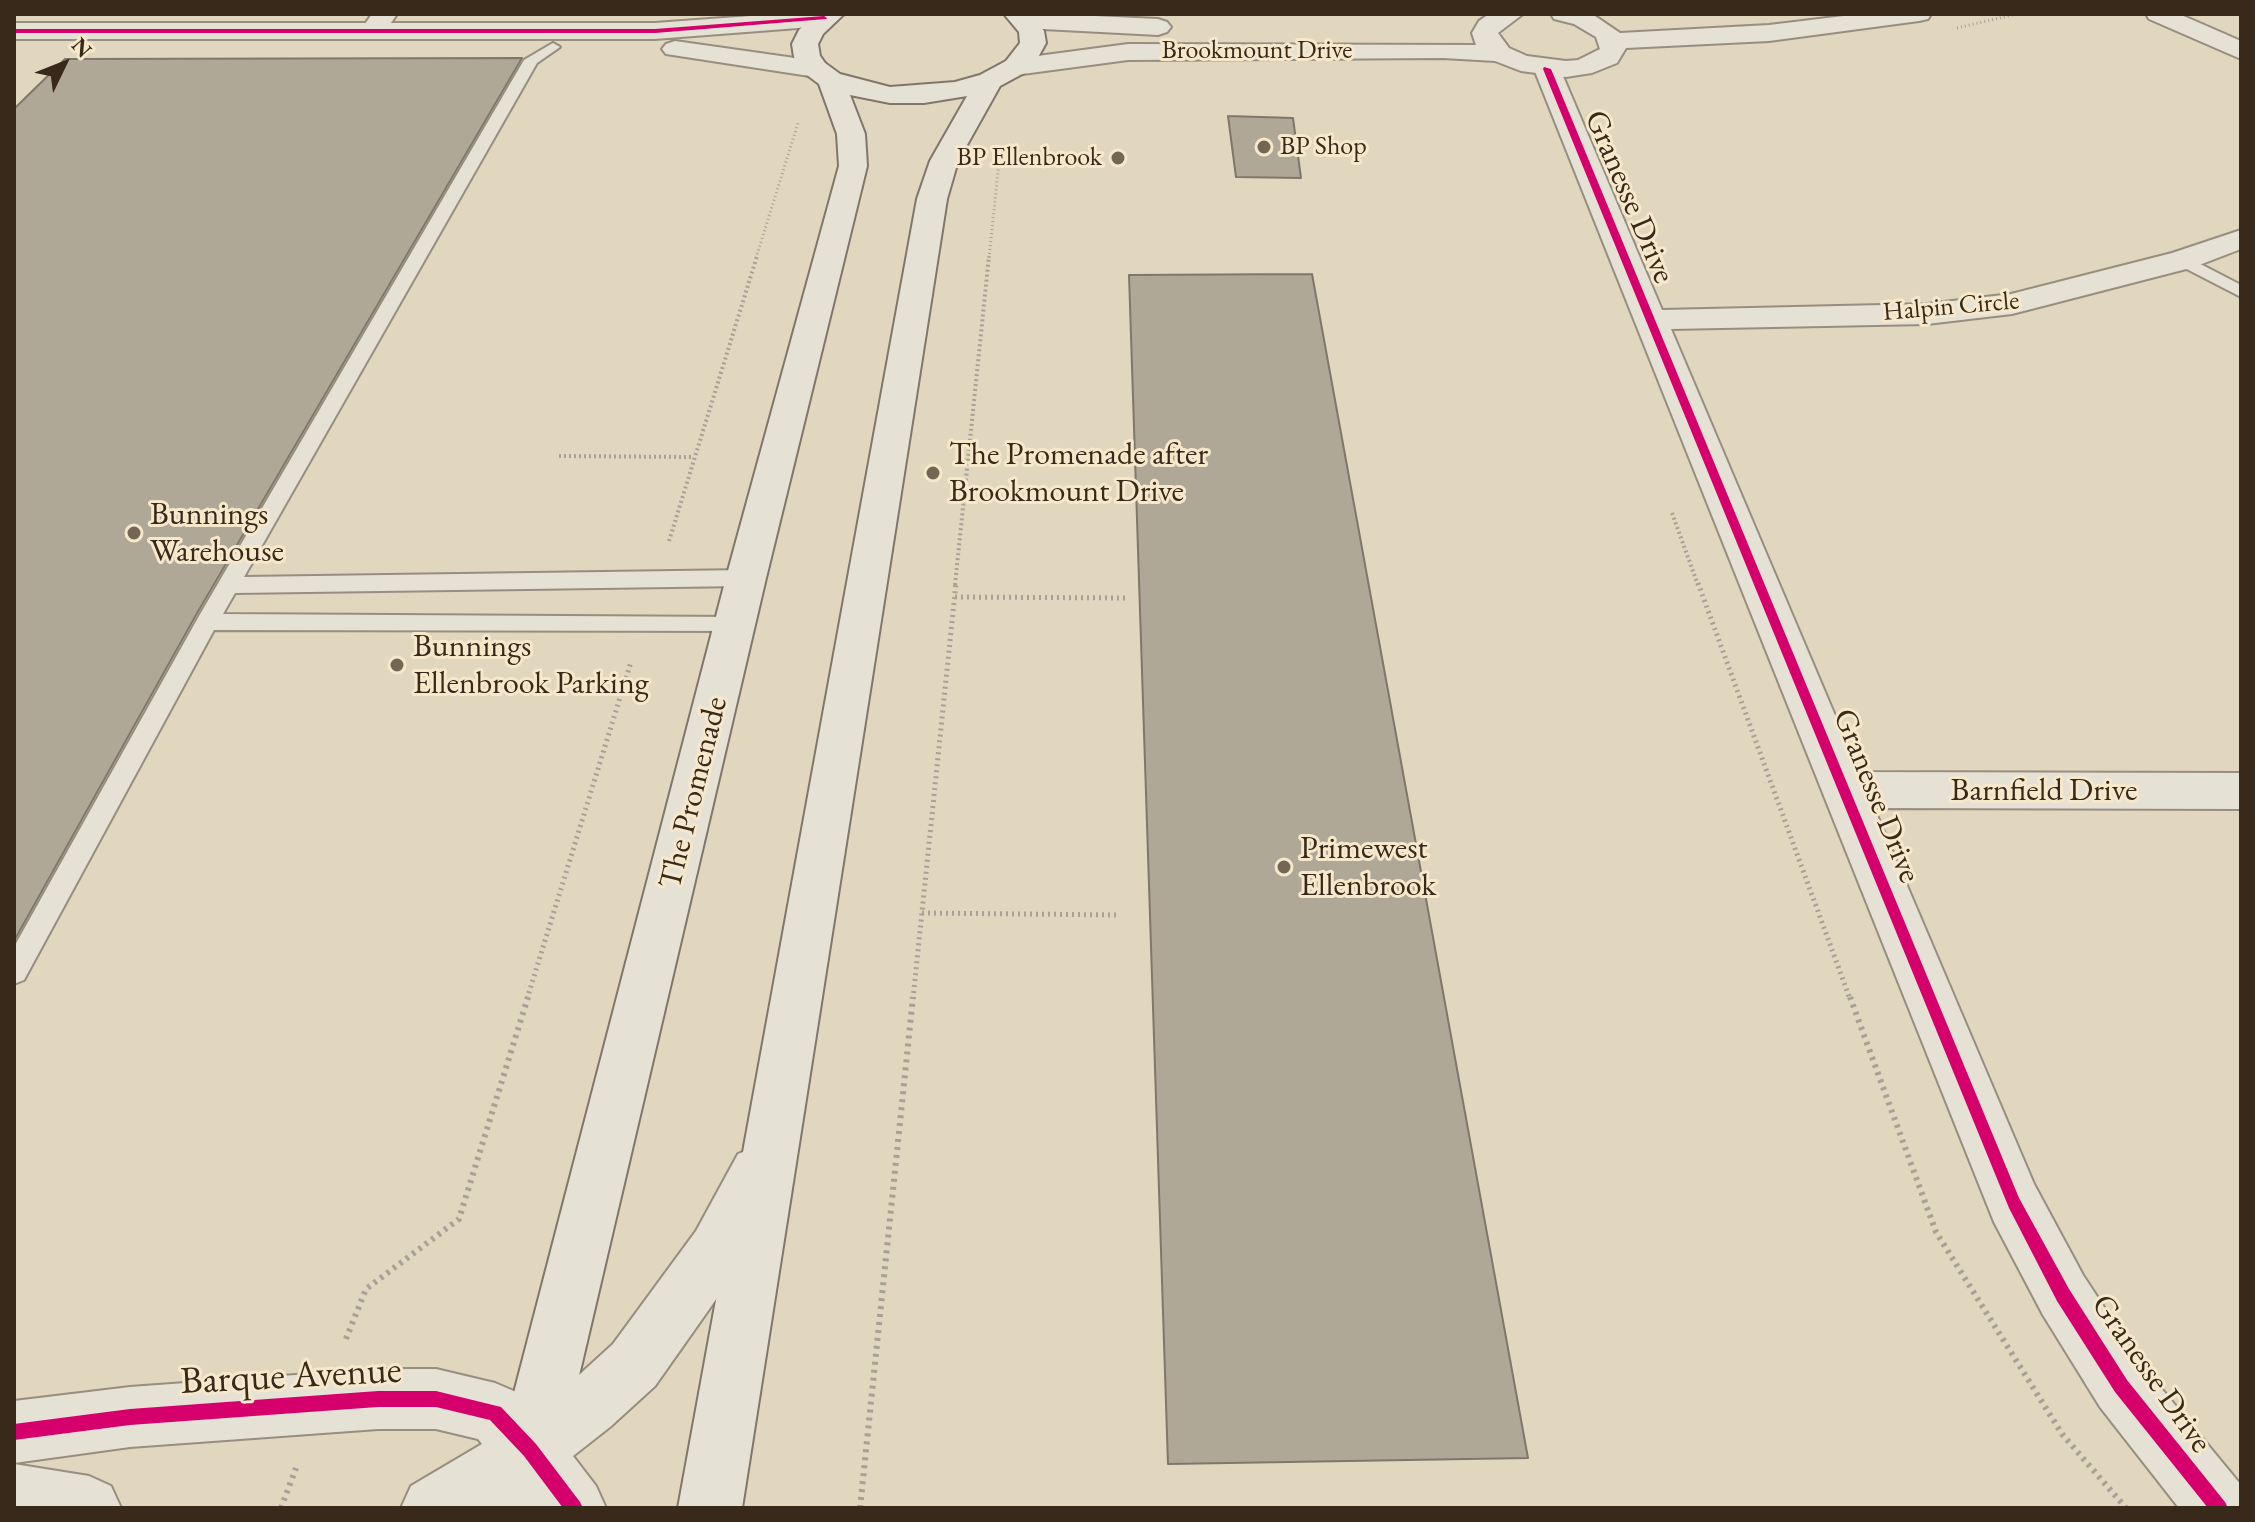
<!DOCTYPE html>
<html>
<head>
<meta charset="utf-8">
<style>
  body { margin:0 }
  #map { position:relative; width:2255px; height:1522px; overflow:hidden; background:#e1d6be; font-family:"EB Garamond",serif }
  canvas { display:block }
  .frame { position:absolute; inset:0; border:16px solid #38291a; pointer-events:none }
  .north { position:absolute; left:24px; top:24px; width:80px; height:80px; -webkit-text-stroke:6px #f5e8cb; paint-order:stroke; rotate:47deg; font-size:22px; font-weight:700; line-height:32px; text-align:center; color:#38291a }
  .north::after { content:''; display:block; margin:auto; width:28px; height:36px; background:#38291a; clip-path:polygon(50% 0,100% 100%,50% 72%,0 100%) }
</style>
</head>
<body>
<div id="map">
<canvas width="2255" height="1522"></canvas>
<div class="frame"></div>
<div class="north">N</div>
</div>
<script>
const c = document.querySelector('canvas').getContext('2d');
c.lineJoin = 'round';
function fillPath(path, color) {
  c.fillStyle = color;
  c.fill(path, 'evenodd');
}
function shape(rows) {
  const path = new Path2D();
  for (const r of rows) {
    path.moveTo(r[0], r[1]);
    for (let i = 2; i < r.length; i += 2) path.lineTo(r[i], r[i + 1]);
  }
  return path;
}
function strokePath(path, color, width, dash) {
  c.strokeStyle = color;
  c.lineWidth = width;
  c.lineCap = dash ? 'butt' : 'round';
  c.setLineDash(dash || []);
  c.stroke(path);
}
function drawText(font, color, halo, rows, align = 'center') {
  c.font = font + ' "EB Garamond",serif';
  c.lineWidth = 6;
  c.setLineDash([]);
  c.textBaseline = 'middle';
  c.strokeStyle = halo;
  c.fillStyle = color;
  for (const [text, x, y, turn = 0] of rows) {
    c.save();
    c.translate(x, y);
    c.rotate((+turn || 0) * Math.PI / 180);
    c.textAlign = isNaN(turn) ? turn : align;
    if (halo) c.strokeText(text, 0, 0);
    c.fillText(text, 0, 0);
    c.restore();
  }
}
const building = shape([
  [522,58,196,615,14,941,14,109,65,59,522,58],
  [1228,116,1293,118,1301,178,1236,177,1228,116],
  [1312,274,1528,1458,1168,1464,1129,275,1312,274]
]);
fillPath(building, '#b0a897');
strokePath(building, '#7f7769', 2);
const service = shape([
  [553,43,560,47,537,63,244,577,746,570,754,573,757,578,754,583,746,586,235,593,223,614,736,617,744,619,747,625,744,631,214,630,24,980,14,984,14,947,199,616,524,60,553,43],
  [2183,255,2241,285,2241,297,2177,264,2174,260,2177,256,2183,255]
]);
const minor = shape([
  [372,14,397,14,382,36,373,39,364,36,360,31,372,14],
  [2146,14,2179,14,2241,41,2241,59,2149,19,2146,14],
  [1547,61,1556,63,1560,69,1662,310,1927,304,2011,294,2172,253,2241,230,2241,249,2194,267,2012,314,1927,324,1671,329,1859,772,2241,773,2241,809,1874,808,2034,1184,2083,1275,2142,1365,2241,1485,2241,1508,2179,1508,2100,1407,2043,1315,1994,1222,1534,69,1538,63,1547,61],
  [757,1146,776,1154,784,1173,736,1271,655,1386,610,1427,573,1456,596,1486,606,1508,535,1508,522,1490,492,1508,401,1508,411,1486,482,1444,478,1439,436,1429,378,1429,130,1447,14,1463,14,1401,130,1387,378,1369,436,1369,495,1383,516,1392,534,1409,568,1385,613,1344,696,1231,738,1154,757,1146],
  [14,1464,89,1476,111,1486,121,1508,14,1508,14,1464]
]);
const tertiary = shape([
  [778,14,834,14,837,18,833,23,824,26,655,39,14,39,14,23,655,23,778,14],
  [1053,14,1158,19,1167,22,1171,27,1167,32,1158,35,1024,28,1015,25,1011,20,1018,14,1053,14],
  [1489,14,1523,14,1498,33,1509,48,1527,56,1566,61,1578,60,1600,49,1596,37,1574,24,1554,19,1551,14,1592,14,1620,33,1769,25,1860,14,1931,14,1928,19,1919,21,1769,41,1626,48,1617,63,1592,73,1566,77,1521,71,1495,61,1443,58,1128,60,1015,75,1006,73,1002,67,1006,61,1015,59,1128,44,1476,45,1472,33,1479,21,1489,14],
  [675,41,816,61,825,63,829,69,825,75,816,77,666,54,662,49,666,44,675,41]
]);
const secondary = shape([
  [816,14,844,14,823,34,818,44,820,56,825,63,840,74,890,87,955,82,980,75,1006,61,1020,43,1019,32,1004,14,1030,14,1044,31,1046,43,1036,61,1024,73,1000,86,958,161,947,199,742,1508,678,1508,917,199,930,161,967,96,924,103,890,103,850,95,865,134,867,166,766,578,548,1508,484,1508,726,578,839,166,837,134,819,84,807,75,794,57,792,44,799,30,816,14]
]);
strokePath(service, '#968e7f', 4);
strokePath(minor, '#968e7f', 4);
strokePath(tertiary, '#968e7f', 4);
strokePath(secondary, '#7f7769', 4);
strokePath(shape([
  [1957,28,2016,14],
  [756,258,798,123],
  [989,258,1000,153]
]), '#a7a197', 3, [1, 3]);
strokePath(shape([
  [559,456,694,457],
  [1672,513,1698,585],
  [669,541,757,256],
  [955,585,989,256]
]), '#a7a197', 4, [2, 3]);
strokePath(shape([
  [1698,583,1850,999],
  [955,597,1128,598],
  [922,913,1119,915],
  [527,999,631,662],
  [913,999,956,583]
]), '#a7a197', 5, [2, 4]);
strokePath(shape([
  [1850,997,1936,1232,2062,1434,2126,1508],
  [346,1339,366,1289,459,1219,528,997],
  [281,1508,296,1468],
  [860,1508,913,997]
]), '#a7a197', 6, [3, 5]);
fillPath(service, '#e6e1d5');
fillPath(minor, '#e6e1d5');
fillPath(tertiary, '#e6e1d5');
fillPath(secondary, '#e6e1d5');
fillPath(shape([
  [824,16,827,18,826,19,655,33,14,33,14,29,655,29,824,16],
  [1544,67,1551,69,2019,1198,2069,1289,2127,1380,2225,1502,2228,1508,2208,1508,2115,1392,2057,1301,2009,1208,1543,69,1544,67],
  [378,1391,436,1391,501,1407,536,1444,580,1502,583,1508,563,1508,524,1456,490,1420,436,1407,378,1407,130,1425,14,1440,14,1424,130,1409,378,1391]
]), '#d6006c');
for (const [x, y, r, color] of [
  [1264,147,8,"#736653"],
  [1118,158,8,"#736653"],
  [933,473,8,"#736653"],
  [134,533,8,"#736653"],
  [397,665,8,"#736653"],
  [1284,867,8,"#736653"]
]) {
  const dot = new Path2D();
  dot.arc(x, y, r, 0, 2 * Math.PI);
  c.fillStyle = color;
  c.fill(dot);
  strokePath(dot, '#f5e8cb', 3);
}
drawText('26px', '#38291a', '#f5e8cb', [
  ["Brookmount Drive",1257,51],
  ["Halpin Circle",1951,307,-5]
]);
drawText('26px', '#38291a', '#f5e8cb', [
  ["BP Shop",1280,147],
  ["BP Ellenbrook",1102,158,"right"]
], 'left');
drawText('32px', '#38291a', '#f5e8cb', [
  ["Granesse Drive",1629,197,67],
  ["Barnfield Drive",2044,791],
  ["The Promenade",694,793,-76],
  ["Granesse Drive",1876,796,68],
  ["Granesse Drive",2151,1374,55]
]);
drawText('32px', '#38291a', '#f5e8cb', [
  ["The Promenade after",949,455],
  ["Brookmount Drive",949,492],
  ["Bunnings",150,515],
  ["Warehouse",150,552],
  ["Bunnings",413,647],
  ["Ellenbrook Parking",413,684],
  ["Primewest",1300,849],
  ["Ellenbrook",1300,886]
], 'left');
drawText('38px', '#38291a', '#f5e8cb', [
  ["Barque Avenue",291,1377,-3]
]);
</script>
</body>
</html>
